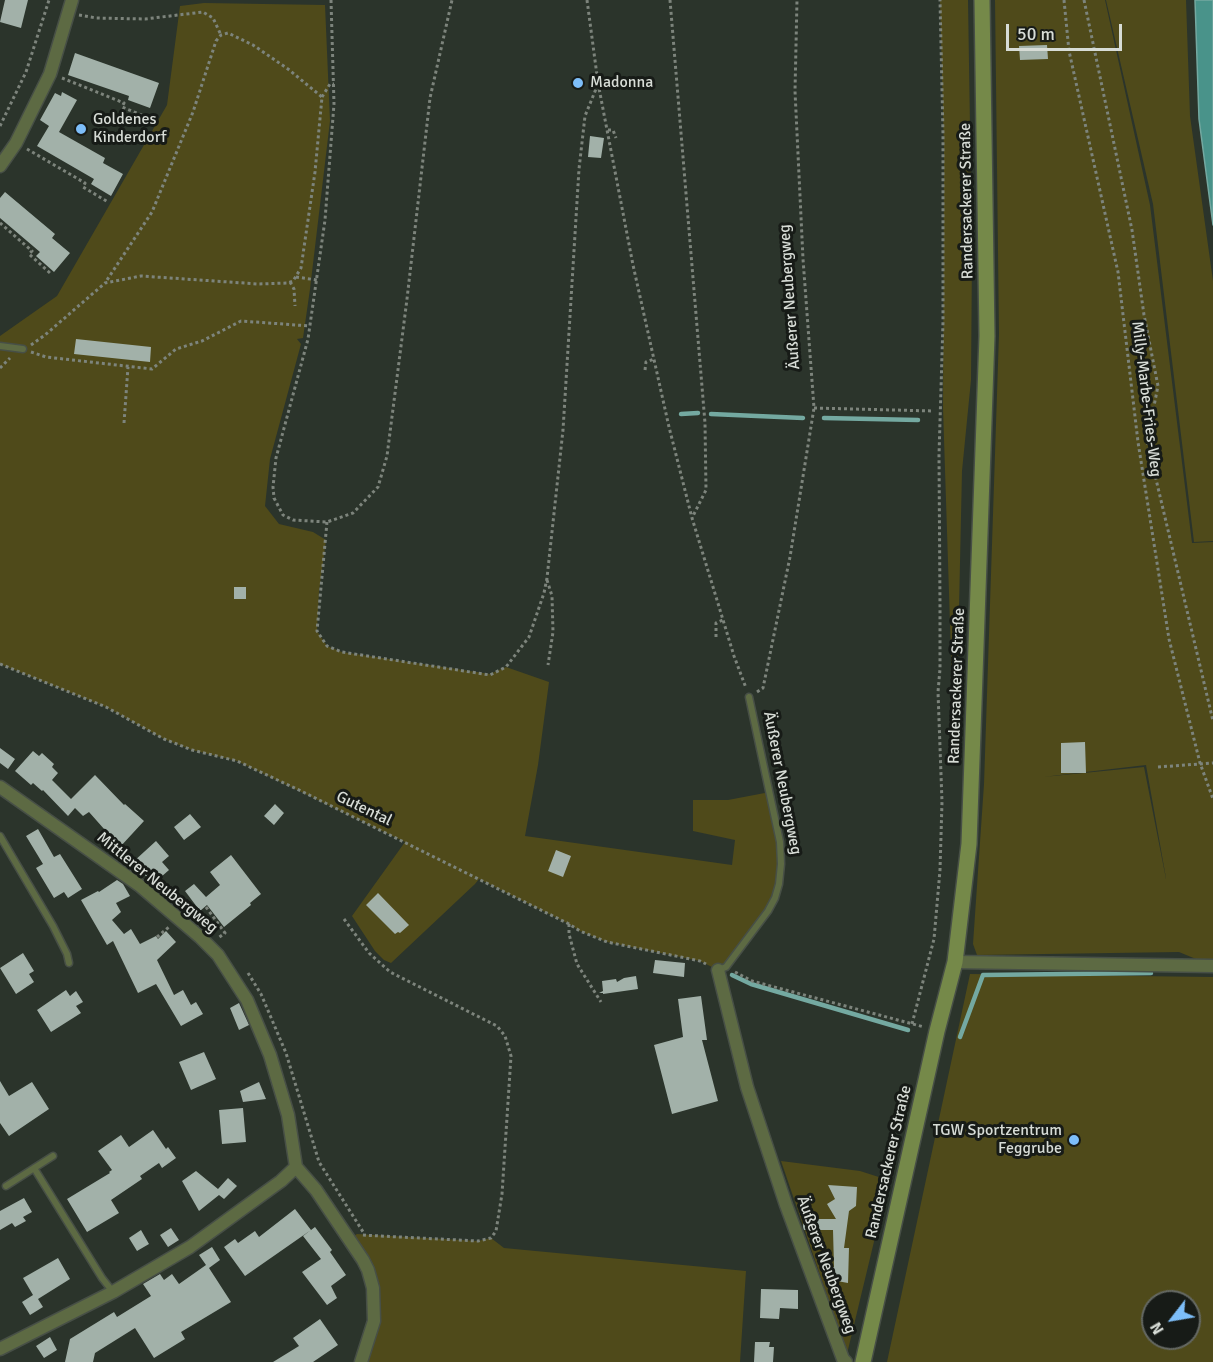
<!DOCTYPE html>
<html>
<head>
<meta charset="utf-8">
<style>
  body { margin:0 }
  #map { position:relative; width:1213px; height:1362px; overflow:hidden; background:#2b342b; font-family:Signika,sans-serif }
  canvas { display:block }
  .north { position:absolute; left:1141px; top:1290px; width:60px; height:60px; box-sizing:border-box; background:#171b17; border:2px solid #646863; border-radius:50%; rotate:239deg; font-size:16px; font-weight:700; line-height:24px; text-align:center; color:#d7dcd6 }
  .north::after { content:''; display:block; margin:auto; width:21px; height:27px; background:#7dbef9; clip-path:polygon(50% 0,100% 100%,50% 72%,0 100%) }
  .scale { position:absolute; left:1006px; top:24px; width:116px; height:27px; box-sizing:border-box; border:3px solid #d7dcd6; border-top:0; padding-left:8px; font-size:18px; line-height:21px; white-space:nowrap; color:#d7dcd6; -webkit-text-stroke:4px #171b17; paint-order:stroke }
</style>
</head>
<body>
<div id="map">
<canvas width="1213" height="1362"></canvas>
<div class="north">N</div>
<div class="scale">50 m</div>
</div>
<script>
const c = document.querySelector('canvas').getContext('2d');
c.lineJoin = 'round';
function fillPath(path, color) {
  c.fillStyle = color;
  c.fill(path, 'evenodd');
}
function shape(rows) {
  const path = new Path2D();
  for (const r of rows) {
    path.moveTo(r[0], r[1]);
    for (let i = 2; i < r.length; i += 2) path.lineTo(r[i], r[i + 1]);
  }
  return path;
}
function strokePath(path, color, width, dash) {
  c.strokeStyle = color;
  c.lineWidth = width;
  c.lineCap = dash ? 'butt' : 'round';
  c.setLineDash(dash || []);
  c.stroke(path);
}
function drawText(font, color, halo, rows, align = 'center') {
  c.font = font + ' Signika,sans-serif';
  c.lineWidth = 6;
  c.setLineDash([]);
  c.textBaseline = 'middle';
  c.strokeStyle = halo;
  c.fillStyle = color;
  for (const [text, x, y, turn = 0] of rows) {
    c.save();
    c.translate(x, y);
    c.rotate((+turn || 0) * Math.PI / 180);
    c.textAlign = isNaN(turn) ? turn : align;
    if (halo) c.strokeText(text, 0, 0);
    c.fillText(text, 0, 0);
    c.restore();
  }
}
fillPath(shape([
  [940,0,968,0,972,253,971,380,962,471,957,700,952,685,943,408,944,150],
  [995,0,1105,0,1150,205,1192,543,1213,542,1213,970,1208,964,1179,952,977,955,973,944,984,784,999,334],
  [1146,765,1166,878,1166,879,1144,767,1043,777],
  [1106,0,1186,0,1190,116,1213,281,1213,541,1194,542,1153,204],
  [204,3,325,5,330,121,310,289,303,338,297,339,301,344,270,459,265,506,279,524,313,532,326,540,319,591,317,631,327,646,342,652,490,674,506,667,549,682,538,765,525,836,732,865,735,840,693,831,693,800,728,800,770,792,780,842,779,884,768,911,726,967,718,970,700,961,607,942,580,931,569,924,479,879,475,884,391,963,384,960,375,951,352,916,405,842,237,761,192,750,164,739,106,707,0,664,0,336,57,296,167,105,180,6],
  [970,974,1213,977,1213,1362,887,1362],
  [1153,1302,1189,1302,1189,1338,1153,1338],
  [781,1161,860,1171,885,1179,878,1225,847,1354],
  [357,1234,478,1241,491,1238,504,1248,746,1271,740,1362,361,1362,374,1301,349,1239]
]), '#4f4a1a');
const water = shape([
  [1195,0,1213,0,1213,225,1199,119,1195,0]
]);
fillPath(water, '#49938a');
strokePath(water, '#74a9a1', 1.5);
strokePath(shape([
  [681,414,698,413],
  [711,414,803,418],
  [824,418,918,420],
  [732,975,751,984,908,1030],
  [960,1037,983,975,1151,973]
]), '#74a9a1', 4.5);
fillPath(shape([
  [5,0,28,0,21,28,0,22],
  [1047,45,1048,59,1020,60,1019,46],
  [75,53,159,83,150,108,128,100,129,96,68,75],
  [62,92,77,100,59,132,105,158,103,163,123,174,111,196,91,184,94,179,37,146,49,126,40,120,55,93,61,96],
  [590,136,604,138,601,158,588,157],
  [5,192,55,234,52,238,70,253,54,272,36,256,40,252,0,218,0,198],
  [76,339,151,347,150,362,74,354],
  [234,587,246,587,246,599,234,599],
  [1085,742,1086,773,1061,773,1061,743],
  [0,748,15,759,8,769,0,763],
  [33,751,39,756,42,753,54,764,52,767,58,773,52,780,71,799,95,775,124,805,125,804,144,821,120,847,89,812,83,816,75,808,68,816,43,790,42,791,33,783,31,785,15,771],
  [275,804,284,813,274,825,264,816],
  [190,814,201,827,184,840,174,827],
  [38,829,54,857,60,854,82,889,68,898,64,892,54,898,36,868,43,864,26,836],
  [156,841,169,856,162,862,169,870,153,884,133,862],
  [556,850,571,856,563,877,548,871],
  [231,855,261,894,250,903,251,905,224,927,207,905,200,911,185,891,194,884,206,897,220,885,210,872],
  [117,880,123,884,130,896,116,903,121,912,112,920,124,934,131,929,140,944,156,936,158,939,166,931,176,942,157,960,174,995,183,990,191,1005,196,1002,203,1014,181,1026,156,984,138,993,113,941,107,945,81,900,98,891,99,892],
  [378,893,409,925,400,933,398,932,395,934,366,905],
  [23,953,34,971,29,974,34,982,16,994,0,968],
  [655,960,685,963,684,977,653,973],
  [636,976,638,989,603,994,603,993,599,993,603,991,602,981,616,979,617,982,624,978],
  [66,990,70,996,76,991,83,1002,76,1006,81,1013,51,1032,37,1010],
  [701,996,707,1040,702,1040,718,1101,672,1114,654,1045,683,1037,678,999],
  [239,1003,249,1025,239,1030,230,1008],
  [204,1052,216,1079,191,1090,179,1062],
  [0,1081,9,1096,32,1082,49,1109,9,1136,0,1123],
  [259,1082,266,1099,243,1102,240,1091],
  [243,1108,246,1142,222,1144,219,1110],
  [153,1130,166,1149,168,1147,176,1158,162,1168,159,1163,140,1176,142,1179,111,1200,119,1213,87,1232,67,1199,110,1173,109,1172,112,1170,98,1151,121,1135,129,1147],
  [196,1171,218,1189,228,1178,237,1186,224,1199,219,1195,199,1211,182,1181],
  [828,1185,857,1187,856,1206,849,1211,844,1248,849,1248,848,1283,826,1279,824,1269,834,1267,833,1230,804,1230,803,1227,803,1219,836,1219,827,1204,835,1199],
  [24,1198,32,1212,23,1217,26,1221,15,1227,12,1223,0,1230,0,1211],
  [295,1209,311,1230,245,1276,224,1247,235,1239,238,1243,255,1231,259,1237],
  [315,1227,332,1250,330,1252,346,1275,331,1286,337,1298,327,1305,302,1272,321,1259,303,1236],
  [171,1228,179,1240,168,1247,160,1235],
  [141,1230,149,1244,137,1251,129,1238],
  [212,1247,220,1260,209,1268,231,1302,181,1332,185,1339,154,1358,135,1328,95,1353,93,1362,65,1362,70,1339,114,1312,117,1317,151,1296,143,1284,160,1274,164,1280,172,1274,179,1284,206,1265,199,1255],
  [58,1258,70,1279,38,1299,43,1307,30,1315,22,1302,33,1295,23,1278],
  [761,1289,798,1290,798,1309,780,1308,779,1319,760,1318],
  [320,1319,338,1345,313,1362,273,1362,299,1346,293,1338],
  [50,1337,57,1350,44,1358,36,1346],
  [755,1342,770,1342,769,1347,774,1347,773,1362,754,1362]
]), '#a2b1a9');
const lane = shape([
  [0,346,23,349],
  [0,836,53,926,67,954,69,963],
  [718,970,726,967,768,911,775,898,779,884,781,864,780,842,749,697],
  [34,1168,102,1278,113,1292],
  [6,1186,53,1156]
]);
const street = shape([
  [0,166,16,143,50,74,72,0],
  [0,787,139,885,200,937,218,955,247,1000,270,1055,288,1115,296,1167],
  [955,962,1213,966],
  [718,970,747,1087,786,1205,843,1359,846,1362],
  [296,1167,316,1190,363,1260,368,1270,373,1288,374,1321,361,1362],
  [0,1349,113,1292,190,1247,281,1181,296,1167]
]);
const secondary = shape([
  [863,1362,937,1031,955,962,969,844,987,336,982,0]
]);
strokePath(lane, '#474f46', 9);
strokePath(street, '#474f46', 15);
strokePath(secondary, '#474f46', 18);
strokePath(shape([
  [331,0,334,104,325,220,308,339,276,458,273,487,274,498,283,515,293,520,327,522,353,513,378,487,387,456,407,299,430,98,452,0],
  [587,0,598,83,633,265,669,427,692,518,734,656,746,688],
  [670,0,705,423,706,490,693,516],
  [1064,0,1069,51,1118,272,1138,442,1169,639,1200,763,1213,799],
  [1084,0,1132,230,1144,315,1158,386,1147,441,1213,721],
  [79,15,96,18,145,19,203,12,213,18,221,35],
  [62,78,124,103,122,107,149,118],
  [322,97,330,84,334,84],
  [0,126,26,72,49,0],
  [608,130,613,130,616,138],
  [27,149,85,183,83,187,108,202],
  [0,223,32,251,29,254,51,274],
  [296,277,317,280],
  [290,282,294,289,295,306],
  [31,345,45,335,105,283,141,276,258,284,288,283,293,281,301,268,315,172,322,97,288,69,253,45,228,33,221,35,216,41,193,112,152,212,105,283],
  [31,352,46,357,152,369,176,349,202,341,241,321,310,326],
  [0,368,10,358],
  [645,370,646,362,654,359],
  [814,408,933,411],
  [124,423,128,367],
  [327,522,317,631,327,646,342,652,490,675,506,667,529,637,544,593,547,578,563,430,579,169,585,116,598,84],
  [547,580,552,596,553,632,548,665],
  [716,637,716,623,723,620],
  [0,664,106,707,164,739,192,750,237,761,301,791,569,924,580,931,607,942,700,961,706,964],
  [757,692,763,688,790,557,814,408,803,259,795,91,797,0],
  [1158,767,1213,763],
  [206,907,225,933,218,938],
  [344,919,369,953,390,972,497,1026,505,1036,511,1056,502,1194,496,1231,491,1238,478,1241,361,1235],
  [569,924,569,934,577,964,601,1002],
  [157,937,169,927],
  [735,972,752,981,924,1027],
  [248,973,261,994,286,1053,319,1162,365,1235],
  [912,1024,934,939,940,870,942,802,938,692,940,669,940,605,939,455,943,322,943,134,940,0]
]), '#7d847c', 3, [3, 3]);
strokePath(lane, '#5d6a43', 6);
strokePath(street, '#5d6a43', 12);
strokePath(secondary, '#758949', 15);
for (const [x, y, r, color] of [
  [578,83,6,"#7dbef9"],
  [81,129,6,"#7dbef9"],
  [1074,1140,6,"#7dbef9"]
]) {
  const dot = new Path2D();
  dot.arc(x, y, r, 0, 2 * Math.PI);
  c.fillStyle = color;
  c.fill(dot);
  strokePath(dot, '#171b17', 2);
}
drawText('16px', '#d7dcd6', '#171b17', [
  ["Madonna",590,83],
  ["Goldenes",93,120],
  ["Kinderdorf",93,138],
  ["TGW Sportzentrum",1062,1131,"right"],
  ["Feggrube",1062,1149,"right"]
], 'left');
drawText('16px', '#d7dcd6', '#171b17', [
  ["Randersackerer Straße",967,201,-91],
  ["Äußerer Neubergweg",790,297,-94],
  ["Milly-Marbe-Fries-Weg",1146,399,83],
  ["Randersackerer Straße",957,686,-88],
  ["Äußerer Neubergweg",782,783,79],
  ["Gutental",364,809,26],
  ["Mittlerer Neubergweg",157,883,39],
  ["Randersackerer Straße",889,1162,-77],
  ["Äußerer Neubergweg",826,1265,70]
]);
</script>
</body>
</html>
